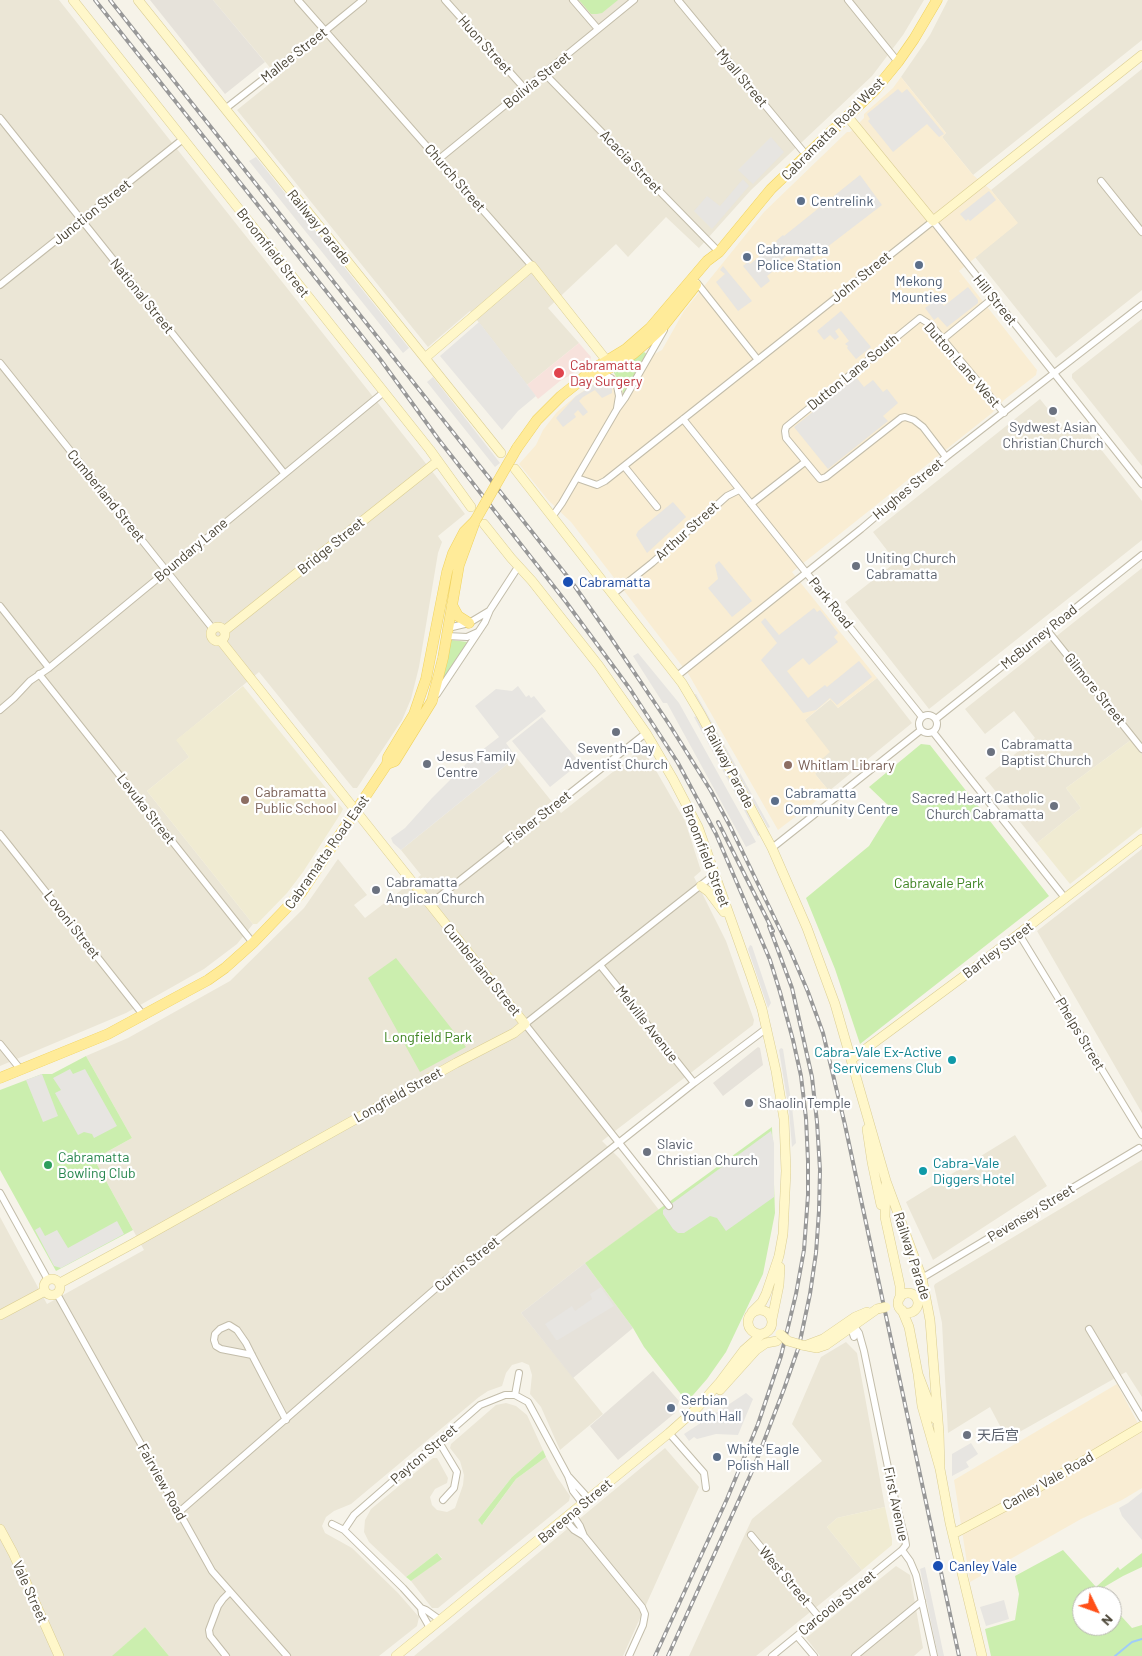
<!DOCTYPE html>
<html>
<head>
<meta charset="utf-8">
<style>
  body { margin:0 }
  #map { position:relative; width:1142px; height:1656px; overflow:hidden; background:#f6f3e9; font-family:Barlow,sans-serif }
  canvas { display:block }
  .north { position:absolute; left:1072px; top:1586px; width:50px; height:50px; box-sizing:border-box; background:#fff; border:1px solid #b7b5af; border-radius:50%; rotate:132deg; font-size:14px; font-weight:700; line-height:20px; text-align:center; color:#4b4536 }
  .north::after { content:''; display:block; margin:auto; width:18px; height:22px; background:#ff4f17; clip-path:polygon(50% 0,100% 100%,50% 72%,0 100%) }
</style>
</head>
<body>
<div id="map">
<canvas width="1142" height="1656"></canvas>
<div class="north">N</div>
</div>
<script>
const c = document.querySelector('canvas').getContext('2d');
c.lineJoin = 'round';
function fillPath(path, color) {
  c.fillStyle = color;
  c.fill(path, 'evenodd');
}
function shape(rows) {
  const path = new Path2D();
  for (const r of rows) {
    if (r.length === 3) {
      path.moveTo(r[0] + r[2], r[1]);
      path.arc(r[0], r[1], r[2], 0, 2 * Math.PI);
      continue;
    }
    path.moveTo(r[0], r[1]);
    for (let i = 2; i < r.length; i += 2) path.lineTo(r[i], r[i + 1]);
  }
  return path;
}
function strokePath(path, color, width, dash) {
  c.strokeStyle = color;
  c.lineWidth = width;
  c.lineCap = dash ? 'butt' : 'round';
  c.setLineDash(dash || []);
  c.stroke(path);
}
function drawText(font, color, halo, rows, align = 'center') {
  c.font = font + ' Barlow,"Noto Sans SC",sans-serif';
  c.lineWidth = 4.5;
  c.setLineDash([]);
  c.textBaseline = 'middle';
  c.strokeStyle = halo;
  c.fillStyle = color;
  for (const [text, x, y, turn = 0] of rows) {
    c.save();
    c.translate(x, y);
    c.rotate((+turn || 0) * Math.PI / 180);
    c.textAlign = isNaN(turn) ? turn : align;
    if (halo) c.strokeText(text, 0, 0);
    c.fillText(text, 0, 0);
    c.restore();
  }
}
fillPath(shape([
  [0,0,59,0,435,475,465,514,438,536,442,542,438,553,419,667,411,699,402,720,357,788,353,788,259,672,177,740,189,757,147,791,253,924,237,944,204,969,126,1013,0,1066],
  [213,0,924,0,903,35,872,76,751,190,699,248,702,251,666,217,628,257,616,244,548,308,579,343,527,385,470,311,428,347,237,110,278,77],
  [948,0,1142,0,1142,40,973,175,942,137,946,133,901,77,930,35],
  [1142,69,1142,290,1056,358,975,257,1017,223,991,190],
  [1142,319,1142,466,1072,378,1072,374],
  [1040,399,1067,433,1080,423,1142,501,1142,540,929,709,845,602,896,562,873,532],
  [1142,568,1142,755,1131,740,1066,788,1081,808,1037,843,985,778,1035,738,1014,711,985,734,965,709],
  [877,678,912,723,829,791,815,774,805,720,831,699,838,708],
  [643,748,685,821,701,871,694,877,726,941,754,1020,753,1025,602,1141,620,1159,659,1210,585,1263,521,1313,603,1414,560,1450,541,1407,530,1394,532,1375,529,1365,522,1362,512,1365,506,1373,502,1386,488,1391,479,1397,351,1504,334,1511,326,1517,322,1526,325,1533,352,1548,398,1593,419,1617,417,1626,379,1656,169,1656,145,1627,113,1656,0,1656,0,1217,47,1304,144,1250,94,1159,132,1138,86,1056,128,1038,230,981,304,908,338,859,367,895,354,905,365,918,421,875,401,850,516,757,561,813],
  [1142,849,1142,1113,1037,931],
  [1015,1135,1047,1186,933,1260,906,1202],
  [1142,1160,1142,1397,1126,1372,1007,1439,990,1407,948,1433,942,1323,934,1286,935,1284],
  [846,1342,857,1353,885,1507,837,1518,827,1527,862,1570,756,1656,689,1656,752,1519,822,1461,792,1424,821,1357],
  [506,1403,516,1406,527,1415,543,1450,512,1477,478,1520,483,1524,516,1479,546,1457,557,1477,570,1496,569,1501,438,1608,432,1608,411,1581,442,1558,437,1553,406,1577,369,1542,364,1532,365,1520,371,1509,433,1458,437,1458,448,1478,447,1483,435,1489,430,1497,432,1505,437,1510,447,1512,455,1508,463,1485,464,1475,460,1461,450,1448,451,1444,496,1405],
  [665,1448,699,1487,623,1656,414,1656],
  [896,1566,910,1575,923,1648,914,1656,820,1656,806,1638]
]), '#ebe6d6');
fillPath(shape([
  [901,77,946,133,942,137,973,175,991,190,1018,223,959,271,1037,370,1036,375,1004,400,992,413,792,572,877,678,838,708,830,699,805,720,830,752,822,759,823,767,815,774,829,791,778,830,689,675,571,522,548,500,519,464,536,445,543,430,557,412,576,396,592,385,601,382,662,350,684,311,764,212,847,132,850,132,864,118,864,114,893,88],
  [1117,1384,1142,1431,1142,1488,1122,1500,1081,1519,970,1582,954,1480]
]), '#f9edd3');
fillPath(shape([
  [150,0,213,0,265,62,225,94],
  [758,1047,760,1048,763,1065,723,1096,713,1083],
  [585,1263,633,1328,573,1378,521,1313],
  [653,1371,679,1401,675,1413,618,1460,590,1426]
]), '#e6e2da');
fillPath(shape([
  [243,686,343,809,341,813,303,872,287,893,257,924,253,924,147,791,189,757,176,740],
  [1131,740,1142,755,1142,827,1070,884,1037,843,1081,808,1066,788],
  [885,1507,892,1539,892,1545,862,1570,827,1527,837,1518]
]), '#f0ebd2');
fillPath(shape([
  [579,343,591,357,589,364,560,381,538,399,527,385]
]), '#f7e2dc');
fillPath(shape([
  [579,0,618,0,602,13,597,14,591,14],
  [644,352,648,355,626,394,623,394,622,386,614,373,614,370],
  [451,640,468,642,442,682,449,645],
  [921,744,930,745,1049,896,860,1044,835,969,806,898,869,846,892,809,869,787],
  [396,958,466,1047,420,1072,368,978],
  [86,1056,132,1138,94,1159,133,1230,56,1271,0,1170,0,1090,42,1074,52,1074],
  [772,1127,775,1213,763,1274,726,1352,707,1379,687,1402,644,1347,633,1328,585,1263],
  [543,1450,546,1457,516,1479,482,1525,478,1520,512,1477],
  [1063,1550,1096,1587,1118,1567,1120,1570,1142,1553,1142,1567,1123,1576,1099,1590,1103,1596,1082,1596,1082,1626,1112,1626,1112,1606,1132,1628,1142,1625,1142,1656,991,1656,985,1629,1015,1620,1019,1594,1015,1576],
  [437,1553,442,1559,411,1581,406,1577],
  [145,1627,169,1656,112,1656]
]), '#cbeeae');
fillPath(shape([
  [898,89,902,93,907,89,944,134,939,137,927,124,893,152,868,121,870,119,867,114],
  [771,137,784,152,753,184,738,170],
  [256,157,409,348,403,353,249,161],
  [860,175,882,205,805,264,794,250,780,261,782,264,767,276,770,281,761,288,743,266,748,262,750,264,777,242,776,241,783,235,784,236],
  [743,179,749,186,712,229,694,211,707,196,720,206],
  [989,191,996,200,970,221,968,219,966,221,960,214],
  [723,266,752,301,738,311,716,282,725,274,720,270],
  [968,287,978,300,978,303,947,327,938,317,934,320,925,308,938,299,944,306],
  [841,311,871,347,856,359,847,348,848,346,845,344,849,341,839,328,835,331,839,337,835,340,830,335,824,340,817,331],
  [479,322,536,396,518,411,502,430,440,356],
  [433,377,500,463,495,467,427,382],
  [856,377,864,387,873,380,883,392,887,389,898,403,883,416,888,421,828,469,794,427],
  [600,381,610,384,612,387,612,393,602,398,595,390,583,397,579,401,588,412,583,416,578,410,574,414,576,417,563,427,556,418,576,396],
  [673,502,686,517,647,553,636,535,638,531],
  [719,561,752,601,732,617,708,588,718,579,715,565],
  [814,608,817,612,820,610,838,633,834,637,838,642,809,665,803,658,787,671,808,698,825,685,827,687,859,661,872,677,837,705,830,698,816,710,803,713,761,660,777,643,761,622,765,618,779,635],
  [638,653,679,703,756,842,746,847,667,703,663,703,633,656],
  [518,686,526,697,529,695,531,698,534,696,546,711,506,743,516,757,401,850,393,843,391,838,405,828,432,798,473,757,499,737,475,706,496,689,512,691],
  [696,694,770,827,768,828,693,695],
  [697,716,760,835,758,836,694,717],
  [542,717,580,763,550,787,512,741],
  [750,945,752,946,771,1003,768,1008,748,949],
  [781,1048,783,1049,792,1107,796,1143,792,1147,789,1111,779,1050],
  [70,1069,73,1074,85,1069,117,1126,94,1138,92,1134,84,1132,78,1135,55,1093,61,1090,53,1078],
  [42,1074,58,1116,43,1122,26,1080],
  [771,1131,774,1143,774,1197,726,1231,717,1218,710,1216,684,1233,678,1233,673,1229,663,1214,663,1210],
  [117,1221,124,1234,61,1268,54,1266,35,1230,40,1227,45,1236,57,1230,68,1248],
  [601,1287,614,1306,558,1340,556,1340,545,1324,572,1306,575,1311,592,1299,590,1294],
  [746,1393,753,1399,738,1435,716,1434,697,1439,694,1437,689,1441,684,1434],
  [971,1443,978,1454,966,1462,969,1467,952,1476,952,1454],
  [1142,1492,1142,1540,1122,1516,1119,1508,1128,1503],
  [925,1567,944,1656,938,1656,920,1569],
  [1004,1600,1009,1619,986,1626,980,1607]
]), '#e7e5e1');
strokePath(shape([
  [1115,1656,1132,1642,1142,1639]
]), '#a0ccf8', 2);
const street = shape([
  [298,0,532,266],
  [445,0,525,89],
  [573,0,598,29],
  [678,0,807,156],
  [848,0,898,62],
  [544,73,719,252],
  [225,109,325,31,363,0],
  [0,118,284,473],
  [439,159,634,0],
  [1101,181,1142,232],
  [697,283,758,360],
  [0,285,183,139],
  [942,340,993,298],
  [0,363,213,629],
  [601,373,611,378,617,386,619,396,617,408],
  [683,419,922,717],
  [946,457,923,427,914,420,905,417,901,418,826,477,820,479,786,438,785,431,786,427,920,318,931,325,1004,413],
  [624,466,657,507],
  [577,478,597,485,605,481,933,221,1142,484],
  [751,504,805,462],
  [552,517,562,503,617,409,625,398,664,330],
  [613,594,652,563,727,496,739,490],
  [0,606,49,668],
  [448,628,469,623,489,611],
  [1047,630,1142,749],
  [447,636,467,637,478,632],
  [39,674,253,943],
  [677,676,861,529,946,457,1142,305],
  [437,694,485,622,490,610,518,567],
  [0,710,14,698,30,681,49,668,384,392],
  [928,724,9],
  [936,719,1142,555],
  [933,732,1065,898],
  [0,834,144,1016],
  [772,848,921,730],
  [430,904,646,733],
  [1019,934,1142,1135],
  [600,965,694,1083],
  [0,1044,21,1070],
  [0,1193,48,1280],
  [669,1206,525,1024,715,874],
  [922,1278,1139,1148],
  [57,1294,212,1571,287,1656],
  [854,1326,859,1333,864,1351,892,1487,905,1539,906,1545,902,1550,910,1561,916,1575,934,1656],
  [1089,1329,1142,1418],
  [854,1337,852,1331,855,1325],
  [252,1355,221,1349,216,1346,214,1340,215,1334,220,1329,229,1325,237,1330,246,1343,252,1355,286,1420],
  [519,1373,515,1395,528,1402,568,1476,573,1491,583,1504],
  [669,1433,704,1473,706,1488],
  [439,1442,457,1472,454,1488,443,1500],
  [569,1477,589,1499],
  [179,1512,442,1283,694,1083,767,1028],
  [572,1514,580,1526,584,1536,642,1607,645,1614,643,1625,629,1656],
  [565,1520,574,1530,584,1536],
  [332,1524,344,1530,403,1588,421,1608,426,1610,440,1620],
  [344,1530,354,1515,480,1405,505,1395,515,1395],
  [751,1535,819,1617],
  [421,1608,422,1614,430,1628],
  [797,1636,814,1656],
  [226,1656,210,1636,209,1630,218,1606,223,1599,230,1592],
  [772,1656,902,1550],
  [855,1656,922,1601]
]);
const secondary = shape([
  [73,0,430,450,471,507],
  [138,0,501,453],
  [848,117,933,221,1142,55],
  [425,358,532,266,607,361],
  [515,469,682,683,701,715,772,848,807,928,835,1004,886,1181,922,1278,930,1320,939,1433,940,1469],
  [484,524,511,558,532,581,599,666,646,733,673,779,698,827,751,976,762,1009,776,1071,784,1119,786,1171,783,1234,779,1256,766,1294,762,1302,752,1312],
  [218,634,7],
  [224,631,438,461],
  [701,886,709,892,724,912],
  [852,1059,964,976,1142,839],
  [867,1129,872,1162,881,1205],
  [886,1184,885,1217,900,1286,900,1298],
  [52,1287,8],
  [60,1283,134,1243,456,1063,514,1033,525,1024,221,641],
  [908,1303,10],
  [760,1322,12],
  [902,1310,909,1327,918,1374,935,1419],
  [0,1315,45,1291],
  [772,1319,779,1285,780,1267],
  [802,1345,817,1348,826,1345,877,1309],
  [807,1345,823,1339,855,1317,867,1312],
  [918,1374,922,1406,940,1469,950,1523,982,1656],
  [720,1390,756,1350,766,1343,777,1341],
  [0,1529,13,1553,59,1656],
  [953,1534,1019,1499,1142,1426],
  [396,1656,669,1433,697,1408,720,1382,744,1350,761,1335]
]);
const primary = shape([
  [580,381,601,373,633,354,648,341,662,328,696,285],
  [517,448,537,420,561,396,580,381,590,371,626,349,650,328,707,261,719,252,771,189,875,90,898,62,914,39,937,0],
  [452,605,458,616,469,623],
  [387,764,395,761,432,701,443,658,459,565,474,524],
  [0,1078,108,1034,208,980,225,968,253,943,301,893,387,764,388,757,414,714,426,679,447,572,453,553,464,532,475,521]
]);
strokePath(street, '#c3bdaa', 8);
strokePath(secondary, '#dbce94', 10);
strokePath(primary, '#f0d25d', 11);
strokePath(street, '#fff', 6);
strokePath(secondary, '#fff7ca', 9);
strokePath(primary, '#ffeb99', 10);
const rail = shape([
  [95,0,380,359,439,440,566,602,630,689,678,763,716,834,770,960,780,992,793,1040,801,1076,806,1118,808,1161,808,1195,804,1250,796,1294,781,1356,758,1424,727,1499,655,1656],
  [110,0,571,581,607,632,669,724,711,791,730,826,791,952,808,992,823,1033,845,1125,959,1656],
  [718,822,773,931],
  [668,1656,754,1467,784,1389,799,1346,810,1294,816,1253,819,1211,820,1170,817,1122,812,1077,792,988,769,926]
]);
strokePath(rail, '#989898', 4);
strokePath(rail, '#fff', 2, [5.5]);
const secondaryBridge = shape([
  [877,1309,886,1307],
  [780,1334,788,1341,802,1345]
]);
const primaryBridge = shape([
  [475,521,517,448]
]);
strokePath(secondaryBridge, '#dbce94', 10, []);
strokePath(primaryBridge, '#f0d25d', 11, []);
strokePath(secondaryBridge, '#fff7ca', 9);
strokePath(primaryBridge, '#ffeb99', 10);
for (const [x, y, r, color] of [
  [801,201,5,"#5c6f8a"],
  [747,257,5,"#5c6f8a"],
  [919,265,5,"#5c6f8a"],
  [559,373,6,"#e0444e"],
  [1053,411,5,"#6b7280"],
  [856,566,5,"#6b7280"],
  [568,582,6,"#1a4fb4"],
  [616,732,5,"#6b7280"],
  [991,752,5,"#6b7280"],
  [427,764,5,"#6b7280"],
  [788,765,5,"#8d6e63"],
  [245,800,5,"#8d6e63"],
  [775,801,5,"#5c6f8a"],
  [1054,806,5,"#6b7280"],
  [376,890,5,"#6b7280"],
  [952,1060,5,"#0f9aa8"],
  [749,1103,5,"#6b7280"],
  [647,1152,5,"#6b7280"],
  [48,1165,5,"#2e9e5b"],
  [923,1171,5,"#0f9aa8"],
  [671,1408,5,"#5c6f8a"],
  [967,1435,5,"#6b7280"],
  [717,1457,5,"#5c6f8a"],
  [938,1566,6,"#1a4fb4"]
]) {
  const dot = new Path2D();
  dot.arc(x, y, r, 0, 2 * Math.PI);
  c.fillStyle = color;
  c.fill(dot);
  strokePath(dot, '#fff', 2);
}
drawText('14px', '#4b4536', '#fff', [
  ["Huon Street",485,45,48],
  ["Mallee Street",294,55,-38],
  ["Myall Street",742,78,50],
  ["Bolivia Street",537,80,-39],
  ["Cabramatta Road West",833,129,-45],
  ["Acacia Street",631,162,46],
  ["Church Street",455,178,49],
  ["Junction Street",92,212,-39],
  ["Railway Parade",319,227,51],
  ["Broomfield Street",273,253,52],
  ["John Street",861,277,-39],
  ["National Street",142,296,51],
  ["Hill Street",995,300,51],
  ["Dutton Lane West",962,365,49],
  ["Dutton Lane South",853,372,-39],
  ["Hughes Street",908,489,-40],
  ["Cumberland Street",106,496,51],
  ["Arthur Street",687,531,-42],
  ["Bridge Street",331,546,-39],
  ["Boundary Lane",191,550,-40],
  ["Park Road",831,603,51],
  ["McBurney Road",1039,637,-39],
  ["Gilmore Street",1095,689,51],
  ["Railway Parade",729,767,62],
  ["Levuka Street",146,809,52],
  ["Fisher Street",538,818,-38],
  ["Cabramatta Road East",327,852,-55],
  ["Broomfield Street",706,856,69],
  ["Lovoni Street",72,925,52],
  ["Bartley Street",998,950,-37],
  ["Cumberland Street",482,970,51],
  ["Melville Avenue",647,1024,52],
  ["Phelps Street",1080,1034,59],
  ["Longfield Street",398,1095,-29],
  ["Pevensey Street",1031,1213,-31],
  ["Railway Parade",912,1256,72],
  ["Curtin Street",467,1264,-39],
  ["Payton Street",424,1454,-41],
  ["Canley Vale Road",1048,1481,-30],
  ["Fairview Road",162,1482,61],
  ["First Avenue",896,1504,78],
  ["Bareena Street",575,1511,-40],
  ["West Street",785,1576,50],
  ["Vale Street",30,1592,66],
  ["Carcoola Street",837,1603,-39]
]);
drawText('14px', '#4e5e75', '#fff', [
  ["Centrelink",811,201],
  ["Cabramatta",757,249],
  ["Police Station",757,265],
  ["Mekong",919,281,"center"],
  ["Mounties",919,297,"center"],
  ["Cabramatta",785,793],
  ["Community Centre",785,809],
  ["Serbian",681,1400],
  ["Youth Hall",681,1416],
  ["White Eagle",727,1449],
  ["Polish Hall",727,1465]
], 'left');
drawText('14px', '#be3a42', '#fff', [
  ["Cabramatta",570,365],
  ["Day Surgery",570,381]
], 'left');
drawText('14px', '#5b616d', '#fff', [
  ["Sydwest Asian",1053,427,"center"],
  ["Christian Church",1053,443,"center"],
  ["Uniting Church",866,558],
  ["Cabramatta",866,574],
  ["Cabramatta",1001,744],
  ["Baptist Church",1001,760],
  ["Seventh-Day",616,748,"center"],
  ["Adventist Church",616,764,"center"],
  ["Jesus Family",437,756],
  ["Centre",437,772],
  ["Sacred Heart Catholic",1044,798,"right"],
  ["Church Cabramatta",1044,814,"right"],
  ["Cabramatta",386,882],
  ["Anglican Church",386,898],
  ["Shaolin Temple",759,1103],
  ["Slavic",657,1144],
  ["Christian Church",657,1160],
  ["天后宫",977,1435]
], 'left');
drawText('14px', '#164399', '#fff', [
  ["Cabramatta",579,582],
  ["Canley Vale",949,1566]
], 'left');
drawText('14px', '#785e54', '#fff', [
  ["Whitlam Library",798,765],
  ["Cabramatta",255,792],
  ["Public School",255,808]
], 'left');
drawText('14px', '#3e8422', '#fff', [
  ["Cabravale Park",939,883],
  ["Longfield Park",428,1037]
]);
drawText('14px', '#0d838f', '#fff', [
  ["Cabra-Vale Ex-Active",942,1052],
  ["Servicemens Club",942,1068],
  ["Cabra-Vale",933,1163,"left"],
  ["Diggers Hotel",933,1179,"left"]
], 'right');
drawText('14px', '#27864d', '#fff', [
  ["Cabramatta",58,1157],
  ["Bowling Club",58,1173]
], 'left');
</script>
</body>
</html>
